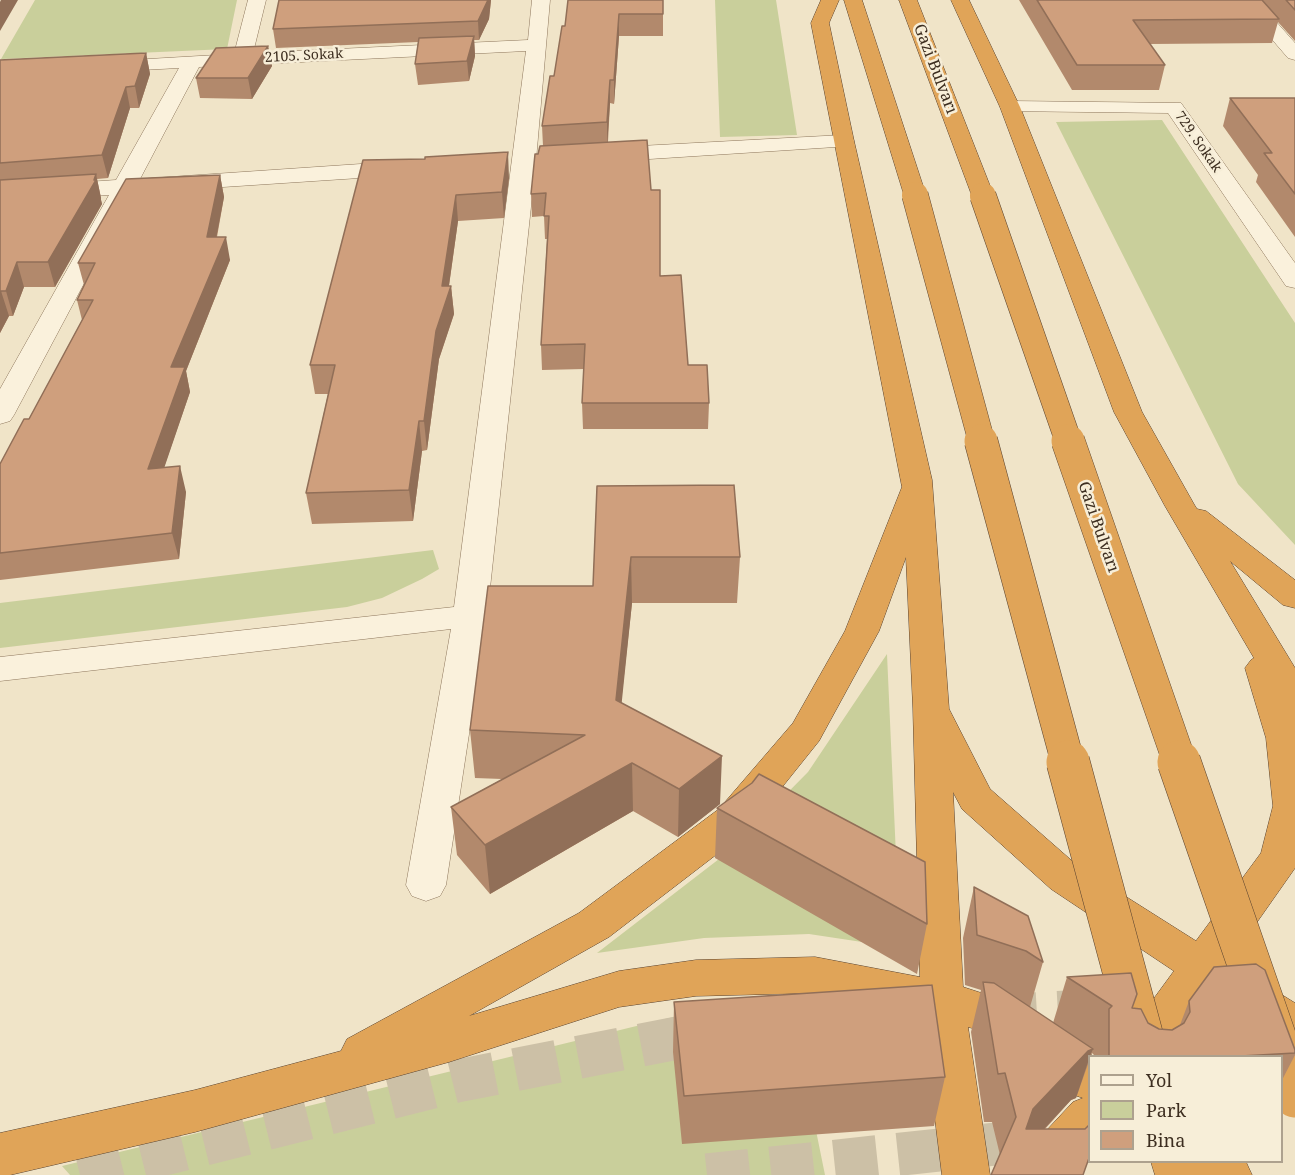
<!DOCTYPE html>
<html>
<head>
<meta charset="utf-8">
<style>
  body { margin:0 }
  #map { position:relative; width:1295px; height:1175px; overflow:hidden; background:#f0e4c8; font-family:"Noto Serif",serif }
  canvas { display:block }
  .legend { position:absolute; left:1088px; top:1055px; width:195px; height:108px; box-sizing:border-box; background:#f7eed8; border:2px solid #ada18e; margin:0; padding:8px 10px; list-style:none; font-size:18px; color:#3d2e20 }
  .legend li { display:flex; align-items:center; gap:12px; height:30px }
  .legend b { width:30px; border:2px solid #ada18e }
</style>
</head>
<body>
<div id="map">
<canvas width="1295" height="1175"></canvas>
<ul class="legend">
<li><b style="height:8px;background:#faf1dc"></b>Yol</li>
<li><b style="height:16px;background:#c9cf9b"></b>Park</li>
<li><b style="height:16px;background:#cf9f7d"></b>Bina</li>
</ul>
</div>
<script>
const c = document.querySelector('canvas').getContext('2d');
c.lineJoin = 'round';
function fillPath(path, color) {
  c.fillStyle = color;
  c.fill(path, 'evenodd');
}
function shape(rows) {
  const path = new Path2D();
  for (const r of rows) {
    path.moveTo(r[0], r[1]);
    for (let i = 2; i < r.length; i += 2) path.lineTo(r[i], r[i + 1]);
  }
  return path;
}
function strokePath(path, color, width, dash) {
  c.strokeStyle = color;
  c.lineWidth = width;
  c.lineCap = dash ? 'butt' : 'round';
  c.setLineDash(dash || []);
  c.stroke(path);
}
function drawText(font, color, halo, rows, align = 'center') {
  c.font = font + ' "Noto Serif",serif';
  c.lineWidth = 5;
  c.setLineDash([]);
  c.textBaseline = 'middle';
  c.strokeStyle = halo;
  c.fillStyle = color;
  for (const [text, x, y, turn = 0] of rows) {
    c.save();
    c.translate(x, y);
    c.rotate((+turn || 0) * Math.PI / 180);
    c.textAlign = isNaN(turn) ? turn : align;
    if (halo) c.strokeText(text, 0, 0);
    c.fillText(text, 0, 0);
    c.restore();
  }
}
fillPath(shape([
  [35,0,237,0,227,49,1,59],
  [715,0,776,0,797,135,720,137],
  [1162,120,1295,323,1295,545,1238,484,1056,122],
  [433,550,439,569,422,579,382,598,347,607,0,648,0,603],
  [887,654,898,901,882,945,809,934,704,938,597,953,732,849,808,772],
  [735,1002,810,1101,825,1175,70,1175,62,1166]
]), '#c9cf9b');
strokePath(shape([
  [994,1016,1101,1010],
  [80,1175,457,1081,718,1030],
  [707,1175,1042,1139]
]), '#ccc0a6', 43, [43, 21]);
const street = shape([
  [248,0,266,0,253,53,528,40,532,0,550,0,536,160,487,616,446,885,440,896,426,901,412,896,406,885,451,629,0,681,0,657,454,607,526,51,199,67,140,179,405,161,413,163,416,168,413,173,405,175,132,193,14,415,10,421,0,424,0,389,109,195,0,202,0,188,116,180,179,68,104,72,97,70,94,66,97,62,234,54,248,0],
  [1238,0,1257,0,1295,43,1295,60,1288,58,1238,0],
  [1010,101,1181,103,1295,263,1295,288,1286,286,1168,113,1003,111,1000,107,1003,103,1010,101],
  [843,135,851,136,854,141,851,146,603,162,595,160,592,155,595,150,603,148,843,135]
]);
const highway = shape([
  [821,0,839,0,829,23,854,141,932,480,949,709,990,789,1079,867,1196,941,1261,853,1273,806,1266,738,1245,668,1251,660,1254,658,1165,506,1114,412,1000,107,951,0,969,0,1020,107,1142,412,1195,506,1197,509,1206,511,1295,580,1295,608,1283,605,1230,561,1295,668,1295,868,1229,962,1295,1003,1295,1046,1279,1041,1208,993,1163,1056,1116,1056,1122,1042,1174,971,1051,889,962,809,953,792,963,987,1012,1003,1093,1056,1090,1056,1090,1151,1068,1175,1013,1175,1020,1159,1073,1102,1083,1098,1074,1095,983,1031,968,1027,990,1175,942,1175,922,1015,815,993,696,996,619,1007,449,1062,195,1132,10,1175,0,1175,0,1133,195,1090,341,1051,347,1039,579,913,719,809,793,723,845,631,902,487,811,23,821,0],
  [906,557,913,708,920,977,815,957,696,960,619,971,469,1016,609,937,747,831,819,741,879,631,906,557],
  [844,0,862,0,926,195,923,200,915,202,907,200,904,195,844,0],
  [899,0,917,0,994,196,991,201,983,203,975,201,972,196,899,0],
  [1151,1162,1246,1162,1252,1175,1155,1175,1151,1162]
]);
strokePath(street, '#8d765c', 1);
strokePath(highway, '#5b4430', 1);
fillPath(street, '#faf1dc');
fillPath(highway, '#e0a458');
const highwayBridgeFar2 = shape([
  [915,195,982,443],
  [983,196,1069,443]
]);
const highwayBridgeFar1 = shape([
  [981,441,1068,763],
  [1068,441,1180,763]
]);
const highwayBridge = shape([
  [1068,762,1147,1056],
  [1179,762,1281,1056],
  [1282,1057,1295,1096]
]);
strokePath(highwayBridgeFar2, '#5b4430', 27, []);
strokePath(highwayBridgeFar1, '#5b4430', 34, []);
strokePath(highwayBridge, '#5b4430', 44, []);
strokePath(highwayBridgeFar2, '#e0a458', 26);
strokePath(highwayBridgeFar1, '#e0a458', 33);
strokePath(highwayBridge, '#e0a458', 43);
fillPath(shape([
  [279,0,491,0,489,19,479,40,474,40,475,56,469,81,418,85,415,64,418,42,276,48,273,29],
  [568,0,663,14,663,36,619,36,614,104,610,103,608,142,651,190,660,276,688,365,709,403,708,429,583,429,582,403,584,369,542,370,541,345,547,239,545,239,544,216,532,217,531,194,538,154,543,146,542,126,565,26],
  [1019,0,1295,0,1295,41,1278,22,1272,43,1150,44,1165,65,1159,90,1072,90],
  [268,46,272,66,252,99,200,98,196,78],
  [146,53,150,74,139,108,130,108,108,178,97,179,101,198,101,200,102,204,55,287,24,287,13,316,9,316,0,333,0,60],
  [1230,98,1295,98,1295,237,1256,182,1258,175,1223,126],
  [425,159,509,178,504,218,458,221,449,286,451,286,454,314,439,359,427,450,422,451,413,521,312,524,306,493,328,394,315,394,310,365],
  [220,175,224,197,217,237,230,260,186,371,190,392,164,467,186,492,179,559,0,580,0,464,29,419,82,320,77,300,84,285,78,263],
  [597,486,740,557,737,603,632,603,621,703,720,804,678,837,633,811,490,894,457,855,451,807,502,779,475,778,470,730,593,586],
  [717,808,927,924,917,974,715,858],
  [974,887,1043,962,1030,1007,1053,1023,1067,977,1132,1008,1148,1023,1159,1029,1172,1030,1180,1025,1189,1001,1295,1050,1295,1055,1281,1082,1281,1056,1093,1056,1094,1055,1092,1053,1076,1098,1071,1100,1045,1129,1089,1160,1000,1155,992,1122,984,1122,971,1032,981,990,965,985,963,938],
  [674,1002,945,1077,934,1126,682,1144,673,1052]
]), '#b2896c');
fillPath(shape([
  [1,0,18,0,0,31,0,2],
  [488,0,491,0,489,19,479,40,478,21],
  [619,14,619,36,614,104,614,80],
  [474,36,475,56,469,81,467,61],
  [268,46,272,66,252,99,248,78],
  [146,53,150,74,139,108,135,86],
  [610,80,610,103,607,147,607,122],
  [126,87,130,108,108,178,102,155],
  [508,152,509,178,504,218,502,192],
  [96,174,101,198,101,200,102,204,55,287,48,262],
  [220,175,224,197,212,260,207,237],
  [456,195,458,221,447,299,451,286,454,314,439,359,427,450,424,421,442,286],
  [226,237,230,260,186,371,190,392,155,495,148,469,171,367],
  [17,262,24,287,13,316,6,291],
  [1,291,9,316,0,333,0,293],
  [419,421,422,451,413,521,409,490],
  [180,466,186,492,179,559,172,533],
  [631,557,632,603,617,748,616,700],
  [722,756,720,804,678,837,679,789],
  [632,763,633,811,490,894,485,845],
  [1093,1049,1090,1056,1089,1056,1089,1059,1076,1098,1071,1100,1018,1157,1026,1129,1033,1109,1088,1051]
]), '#916f58');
const building = shape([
  [279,0,488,0,478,21,273,29,279,0],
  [568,0,663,0,663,14,619,14,614,80,610,80,607,122,542,126,550,76,554,76,562,26,565,26,568,0],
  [1037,0,1262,0,1279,19,1133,20,1165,65,1077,65,1037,0],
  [1286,0,1295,0,1295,10,1286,0],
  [474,36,467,61,415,64,419,38,474,36],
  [268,46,248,78,196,78,216,48,268,46],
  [146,53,135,86,126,87,102,155,0,163,0,60,146,53],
  [1230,98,1295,98,1295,194,1264,153,1272,153,1230,98],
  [647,140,651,190,660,190,660,276,681,275,688,365,707,365,709,403,582,403,585,344,541,345,549,216,544,216,546,193,531,194,535,154,538,154,540,146,647,140],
  [508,152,502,192,456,195,442,286,451,286,436,331,424,421,419,421,409,490,306,493,335,365,310,365,363,160,425,159,425,157,508,152],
  [96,174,94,180,96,180,48,262,17,262,6,291,1,291,0,293,0,180,96,174],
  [220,175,207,237,226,237,171,367,185,367,148,469,180,466,172,533,0,553,0,464,24,419,29,419,93,300,77,300,95,263,78,263,126,179,220,175],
  [734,485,740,557,631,557,616,700,722,756,679,789,632,763,485,845,451,807,585,735,470,730,488,586,593,586,597,486,734,485],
  [759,774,925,862,927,924,717,808,752,783,759,774],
  [974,887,1028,916,1043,962,1026,951,977,935,974,887],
  [1256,964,1265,970,1295,1050,1295,1053,1241,1056,1109,1056,1109,1009,1112,1006,1067,977,1131,973,1137,994,1132,1008,1141,1009,1148,1023,1159,1029,1172,1030,1184,1023,1190,1012,1189,1001,1214,967,1256,964],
  [983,982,994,983,1093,1049,1088,1051,1033,1109,1026,1129,1085,1129,1089,1125,1089,1158,1083,1175,991,1175,1016,1117,1005,1073,998,1074,983,982],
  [932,985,945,1077,684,1096,674,1002,932,985]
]);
fillPath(building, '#cf9f7d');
strokePath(building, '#916f58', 1.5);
drawText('14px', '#3d2e20', '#f7eed8', [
  ["2105. Sokak",304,56,-3],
  ["729. Sokak",1198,142,55]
]);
drawText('16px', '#3d2e20', '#f7eed8', [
  ["Gazi Bulvarı",935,69,69],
  ["Gazi Bulvarı",1098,527,71]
]);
</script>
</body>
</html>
